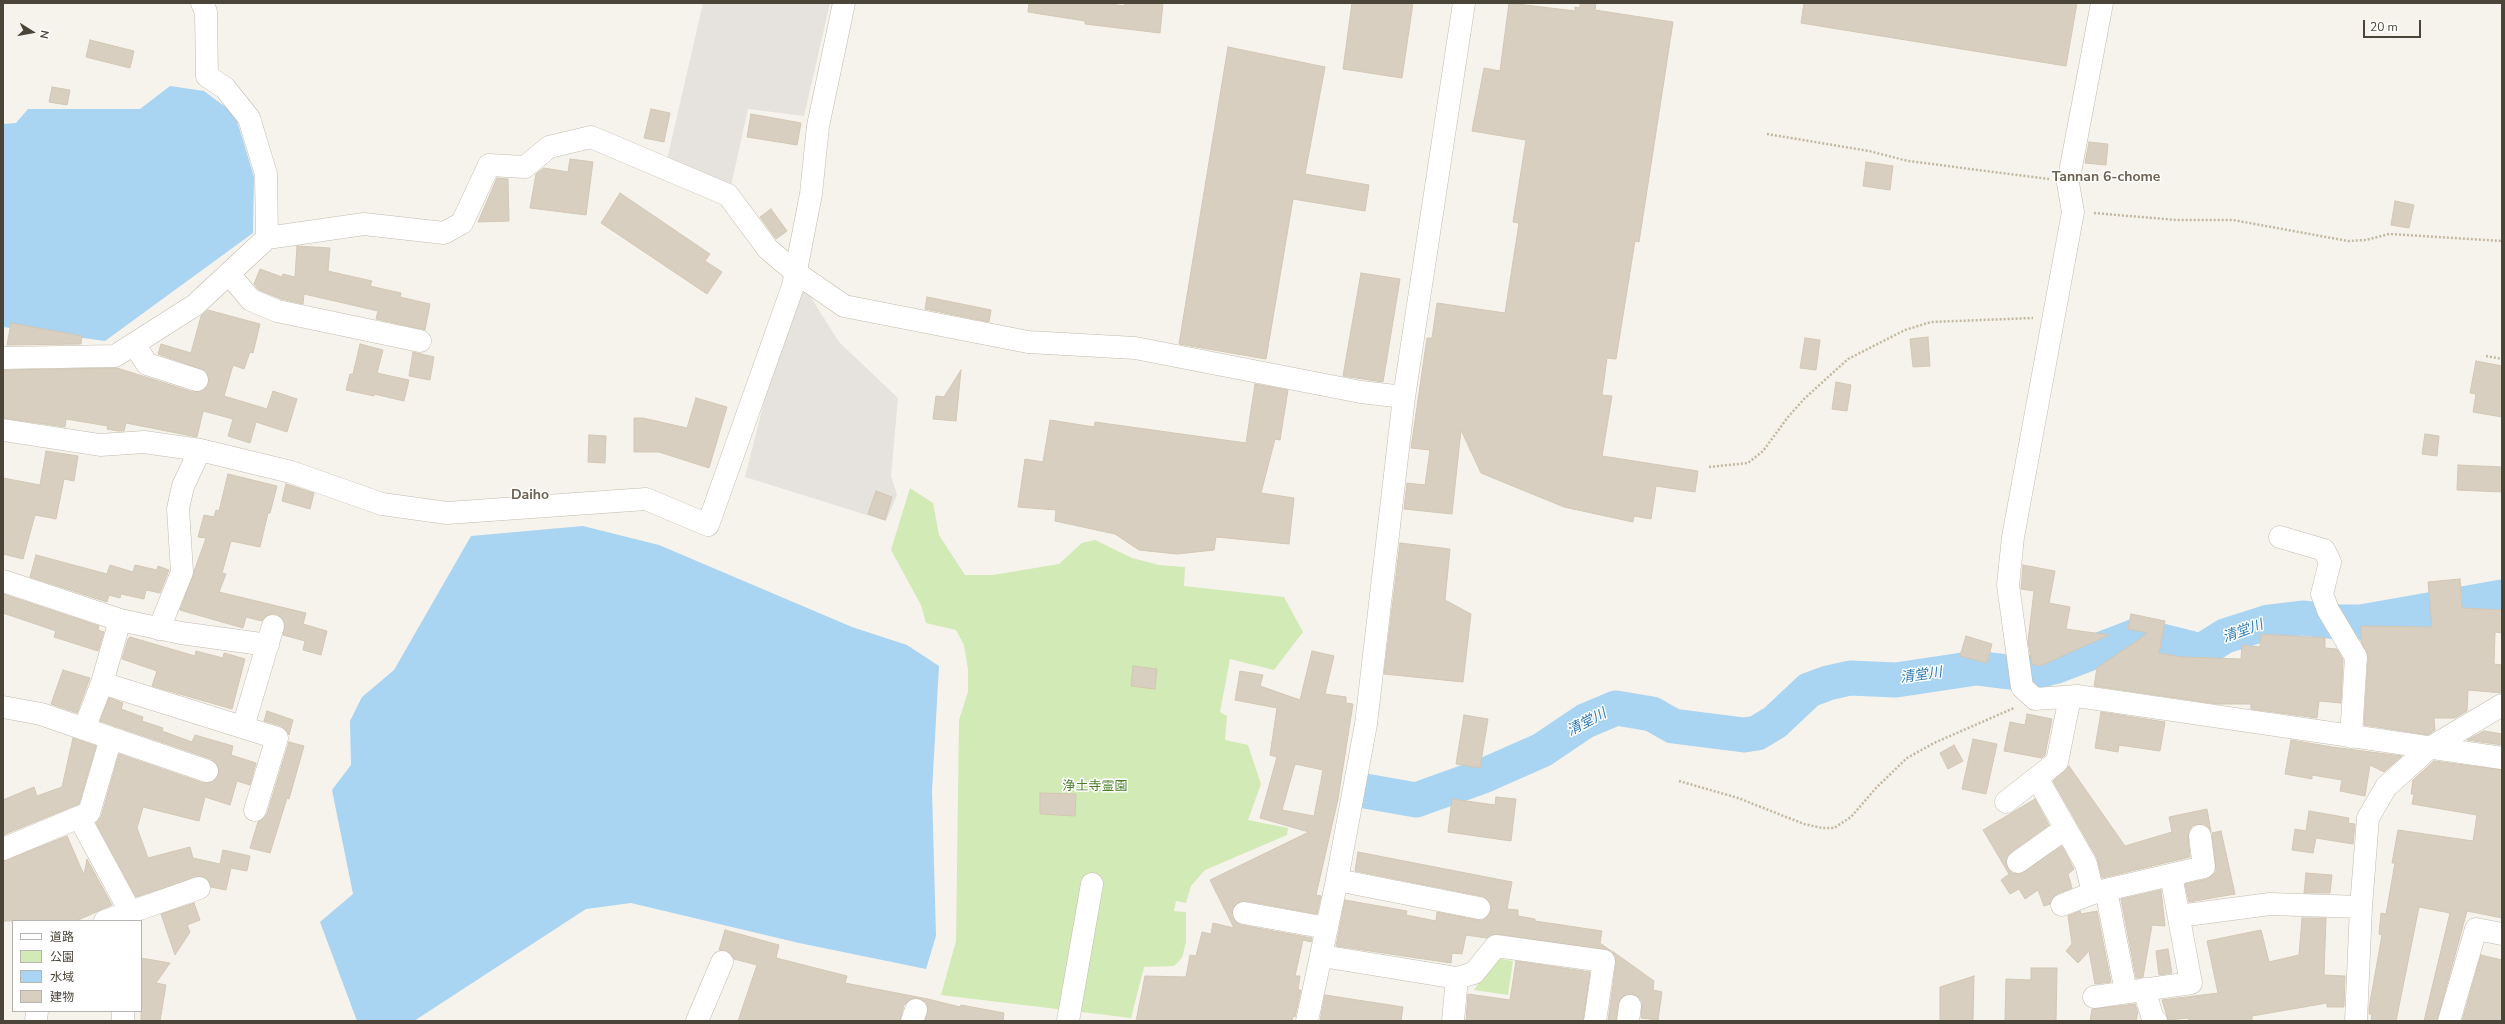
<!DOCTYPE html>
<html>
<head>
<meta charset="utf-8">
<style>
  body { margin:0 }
  #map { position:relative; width:2505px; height:1024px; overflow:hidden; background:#f6f3ec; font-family:"Nunito Sans","Noto Sans JP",sans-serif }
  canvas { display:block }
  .frame { position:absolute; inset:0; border:4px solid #4b4439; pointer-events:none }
  .legend { position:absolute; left:12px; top:920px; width:130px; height:92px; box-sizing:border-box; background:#fff; border:1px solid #b7b4b0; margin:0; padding:5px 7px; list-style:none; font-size:12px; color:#4b4439 }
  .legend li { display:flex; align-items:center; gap:8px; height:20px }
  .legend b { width:20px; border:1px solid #b7b4b0 }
  .north { position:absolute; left:12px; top:12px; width:40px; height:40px; -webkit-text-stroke:3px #fff; paint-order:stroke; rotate:101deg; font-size:11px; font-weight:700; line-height:16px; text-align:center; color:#4b4439 }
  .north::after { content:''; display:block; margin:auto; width:14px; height:18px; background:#4b4439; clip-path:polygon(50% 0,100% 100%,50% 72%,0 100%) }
  .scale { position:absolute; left:2363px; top:20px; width:58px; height:18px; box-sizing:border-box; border:2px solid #4b4439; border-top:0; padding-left:5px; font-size:12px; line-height:14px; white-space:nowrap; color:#4b4439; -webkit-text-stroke:3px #fff; paint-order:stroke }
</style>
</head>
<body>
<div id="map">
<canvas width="2505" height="1024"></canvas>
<div class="frame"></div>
<ul class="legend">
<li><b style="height:5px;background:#fff"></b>道路</li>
<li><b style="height:11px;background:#d2eab5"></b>公園</li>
<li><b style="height:11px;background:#a9d4f2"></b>水域</li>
<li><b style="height:11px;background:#d8cfc1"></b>建物</li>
</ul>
<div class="north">N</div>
<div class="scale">20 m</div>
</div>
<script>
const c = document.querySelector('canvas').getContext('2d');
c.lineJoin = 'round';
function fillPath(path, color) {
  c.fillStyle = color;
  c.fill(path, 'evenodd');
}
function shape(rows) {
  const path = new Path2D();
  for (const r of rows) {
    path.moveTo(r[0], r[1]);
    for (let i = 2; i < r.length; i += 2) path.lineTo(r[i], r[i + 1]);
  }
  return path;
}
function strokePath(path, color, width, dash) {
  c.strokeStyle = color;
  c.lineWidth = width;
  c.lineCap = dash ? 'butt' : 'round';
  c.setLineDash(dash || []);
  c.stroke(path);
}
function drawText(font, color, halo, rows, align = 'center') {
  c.font = font + ' "Nunito Sans","Noto Sans JP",sans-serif';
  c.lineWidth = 3;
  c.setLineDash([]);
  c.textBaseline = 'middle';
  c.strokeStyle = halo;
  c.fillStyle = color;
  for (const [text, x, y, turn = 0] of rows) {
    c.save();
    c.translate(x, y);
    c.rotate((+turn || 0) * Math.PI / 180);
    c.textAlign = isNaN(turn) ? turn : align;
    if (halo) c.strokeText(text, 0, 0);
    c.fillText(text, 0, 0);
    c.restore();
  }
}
fillPath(shape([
  [703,3,830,3,804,116,748,109,731,186,667,160],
  [805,288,839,342,898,398,891,476,897,495,886,521,745,477,780,339]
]), '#e6e2dd');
fillPath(shape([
  [910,488,933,503,939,535,965,575,993,575,1059,564,1082,543,1095,540,1132,558,1159,565,1185,567,1184,586,1284,597,1303,632,1274,670,1230,659,1220,712,1227,716,1225,740,1248,745,1261,784,1248,820,1288,828,1287,835,1205,870,1191,886,1186,903,1176,901,1174,911,1186,912,1186,942,1182,958,1174,966,1144,967,1131,1018,941,995,956,941,959,720,968,692,968,669,964,645,956,630,926,623,921,605,891,550],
  [1501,959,1513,961,1508,995,1474,990,1492,963]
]), '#d2eab5');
fillPath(shape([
  [170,86,204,91,235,114,254,177,253,233,105,341,3,327,3,124,16,123,28,109,140,109],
  [583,526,659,545,852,627,907,645,939,666,932,791,936,936,926,969,799,943,631,903,586,909,414,1021,357,1021,320,922,353,894,332,790,351,765,350,721,362,697,394,670,471,536]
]), '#a9d4f2');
strokePath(shape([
  [1365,791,1416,800,1483,776,1542,750,1585,721,1616,708,1652,714,1673,726,1744,735,1757,733,1775,722,1809,690,1828,683,1850,678,1896,680,1976,668,2025,674,2057,666,2138,635,2201,651,2225,636,2269,622,2302,618,2339,622,2361,622,2502,597]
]), '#a9d4f2', 35);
const building = shape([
  [1029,3,1104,3,1124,6,1125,3,1163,3,1160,33,1085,24,1085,21,1028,12,1029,3],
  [1352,3,1413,3,1402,78,1343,69,1352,3],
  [1509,3,1575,11,1575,7,1580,8,1580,3,1596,3,1595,10,1673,22,1639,242,1635,241,1616,359,1607,358,1602,395,1612,396,1602,456,1698,471,1695,492,1656,486,1651,519,1634,516,1633,522,1564,507,1481,473,1461,430,1452,514,1404,509,1407,483,1425,485,1430,450,1411,448,1427,338,1432,338,1437,303,1505,313,1519,223,1513,222,1526,140,1472,131,1484,68,1500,71,1509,3],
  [1804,3,2077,3,2066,66,1801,23,1804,3],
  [90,40,134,51,130,68,86,57,90,40],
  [1228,47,1325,67,1305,174,1369,185,1365,211,1293,199,1266,359,1179,344,1228,47],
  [52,87,70,90,67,105,49,102,52,87],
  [651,109,670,113,664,142,644,138,651,109],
  [751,114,801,123,797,145,747,137,751,114],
  [2089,142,2108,144,2106,165,2085,163,2089,142],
  [570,159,593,162,586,215,530,208,536,174,544,168,568,172,570,159],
  [1866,162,1893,166,1890,190,1863,186,1866,162],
  [497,178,508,179,509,221,478,222,497,178],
  [620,193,710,254,705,261,722,272,707,294,601,223,620,193],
  [2395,201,2414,205,2409,228,2391,225,2395,201],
  [771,209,787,231,776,239,760,217,771,209],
  [297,246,330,248,328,271,372,281,370,286,401,293,400,297,430,304,425,330,376,319,378,311,304,294,303,304,281,299,259,290,254,284,260,269,282,277,283,274,295,277,297,246],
  [1361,273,1400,279,1383,382,1343,376,1361,273],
  [927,297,991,310,989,322,925,309,927,297],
  [208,310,260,324,253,353,250,352,244,369,233,365,224,396,267,409,273,391,297,399,287,432,256,422,250,443,228,436,233,419,203,411,197,437,126,423,124,431,118,431,107,429,108,426,66,419,65,427,3,418,3,370,117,368,193,392,205,389,209,378,206,371,158,354,161,344,191,353,201,316,208,310],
  [11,323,82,336,81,344,7,345,11,323],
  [1928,337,1930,366,1913,367,1910,339,1928,337],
  [1805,338,1820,340,1816,370,1800,368,1805,338],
  [360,344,383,350,377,373,409,380,404,401,374,394,374,396,346,390,350,374,353,374,360,344],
  [413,352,434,357,430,380,409,376,413,352],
  [2476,361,2502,366,2502,417,2473,412,2476,394,2470,393,2476,361],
  [961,370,956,421,933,419,936,396,944,397,961,370],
  [1836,382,1851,385,1847,411,1832,409,1836,382],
  [1255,384,1288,390,1280,440,1275,439,1261,493,1294,498,1289,544,1216,537,1214,550,1177,554,1139,550,1115,534,1055,521,1056,510,1018,507,1025,459,1043,462,1050,420,1094,427,1095,422,1246,443,1255,384],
  [696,398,727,407,709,468,659,452,634,452,634,418,643,418,687,428,696,398],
  [2425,434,2439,436,2437,456,2422,454,2425,434],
  [589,435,606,436,605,463,588,462,589,435],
  [46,451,78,456,74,481,64,479,56,519,35,515,23,559,3,554,3,478,40,485,46,451],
  [2458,465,2502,467,2502,492,2457,490,2458,465],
  [228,474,277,486,270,513,268,513,260,547,231,541,222,573,226,574,219,592,306,613,303,624,327,631,321,655,303,650,305,641,283,635,285,623,277,614,270,614,262,621,246,617,243,628,180,610,206,538,198,537,204,515,214,517,216,510,219,511,228,474],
  [286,484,314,493,310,509,282,501,286,484],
  [876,491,892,497,885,520,868,514,876,491],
  [1400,543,1450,549,1445,600,1471,614,1463,682,1384,674,1400,543],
  [36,555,107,574,110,565,133,572,135,565,157,570,158,566,169,570,160,593,146,590,144,599,121,594,120,598,109,595,107,602,30,577,36,555],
  [2023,565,2055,571,2049,603,2070,607,2066,629,2109,635,2040,666,2032,664,2028,641,2034,591,2021,589,2023,565],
  [2460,579,2462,608,2502,610,2502,633,2495,632,2494,664,2502,665,2502,693,2468,690,2467,711,2455,718,2434,718,2435,730,2428,735,2364,725,2368,658,2361,641,2361,626,2432,627,2428,582,2460,579],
  [3,594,99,626,98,630,104,632,98,651,54,637,56,631,3,613,3,594],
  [2131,614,2165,621,2159,653,2182,657,2241,659,2242,645,2260,647,2261,634,2325,638,2325,648,2337,649,2343,660,2341,703,2319,701,2317,718,2251,709,2251,704,2217,704,2094,686,2097,668,2148,633,2128,629,2131,614],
  [1966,636,1992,644,1987,663,1960,656,1966,636],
  [130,637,195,656,196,651,223,658,224,653,245,659,232,709,152,686,157,671,122,659,128,639,130,637],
  [1312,651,1334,656,1325,694,1346,697,1346,703,1353,704,1338,799,1316,895,1321,896,1317,914,1246,901,1235,905,1232,911,1236,922,1241,925,1312,938,1311,942,1303,940,1295,976,1300,976,1298,990,1301,990,1295,1017,1293,1016,1292,1021,1136,1021,1145,976,1186,977,1190,955,1196,956,1202,932,1211,934,1213,923,1234,928,1210,880,1309,832,1260,818,1277,757,1270,755,1277,708,1235,700,1240,671,1263,675,1260,686,1300,700,1312,651],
  [1295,764,1323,770,1314,816,1282,810,1295,764],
  [1133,666,1157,669,1155,689,1131,686,1133,666],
  [63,670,90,678,77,713,51,704,63,670],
  [109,698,123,703,121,709,143,717,142,721,163,728,162,731,192,742,195,735,233,746,231,755,256,763,250,785,237,781,230,805,205,797,199,821,143,807,137,828,148,858,190,847,193,858,220,864,223,850,250,856,247,871,231,868,226,890,211,887,207,879,201,876,136,897,96,823,101,817,119,754,203,783,215,780,219,769,211,759,100,721,109,698],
  [267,711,293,720,289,735,281,726,264,721,267,711],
  [2101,712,2165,722,2160,751,2119,745,2118,752,2095,748,2101,712],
  [2027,714,2052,719,2045,755,2042,758,2004,751,2010,722,2025,725,2027,714],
  [1464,715,1488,719,1480,768,1456,764,1464,715],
  [2484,731,2502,734,2502,745,2467,740,2484,731],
  [73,738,96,746,79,804,3,835,3,800,34,787,37,796,62,787,73,738],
  [1973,739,1997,744,1986,794,1962,789,1973,739],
  [2291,740,2332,747,2402,756,2384,772,2370,765,2365,796,2340,791,2342,780,2312,775,2312,779,2285,774,2291,740],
  [289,742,304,746,289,799,287,798,270,853,250,848,258,822,267,814,289,742],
  [1954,745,1963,761,1948,769,1940,753,1954,745],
  [2434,761,2502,770,2502,918,2467,911,2437,1021,2424,1021,2450,913,2419,907,2396,1021,2371,1021,2372,1014,2369,1014,2369,1008,2382,935,2379,934,2381,913,2386,914,2395,863,2392,863,2398,830,2473,841,2477,815,2412,804,2414,794,2411,794,2413,780,2434,761],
  [2069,766,2125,846,2172,832,2169,817,2207,809,2211,832,2204,824,2192,826,2188,837,2190,857,2102,878,2097,858,2053,781,2069,766],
  [1040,793,1076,794,1075,816,1040,814,1040,793],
  [1496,797,1516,799,1511,841,1448,832,1452,799,1495,805,1496,797],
  [2035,799,2049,825,2011,852,2006,863,2012,873,2020,874,2062,846,2074,869,2068,874,2072,888,2057,894,2050,904,2044,906,2038,890,2025,899,2019,889,2010,894,2001,880,2009,874,1983,830,2035,799],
  [2309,811,2349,818,2348,823,2355,824,2353,844,2316,838,2313,853,2292,850,2295,829,2306,831,2309,811],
  [2221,831,2235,894,2189,902,2185,884,2207,879,2216,872,2212,833,2221,831],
  [67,836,84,875,87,859,112,905,76,921,3,921,3,861,67,836],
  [1358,852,1512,882,1507,909,1518,910,1518,916,1535,919,1535,921,1602,931,1600,943,1611,951,1498,934,1486,938,1466,935,1462,954,1452,953,1451,963,1336,946,1345,900,1407,911,1406,915,1436,921,1437,912,1477,920,1483,920,1491,911,1491,904,1481,896,1355,871,1358,852],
  [2306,873,2332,875,2330,893,2304,893,2306,873],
  [2161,890,2165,926,2152,925,2143,977,2136,978,2121,899,2161,890],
  [194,903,200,920,187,925,190,932,175,955,161,914,194,903],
  [2080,911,2081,914,2097,911,2111,982,2095,984,2089,951,2078,963,2066,951,2072,944,2068,916,2080,911],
  [2302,918,2326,918,2324,975,2345,976,2344,1007,2327,1007,2327,1003,2252,1016,2252,1021,2189,1021,2188,1018,2168,1020,2162,1000,2218,993,2207,941,2261,930,2269,962,2299,955,2302,918],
  [725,930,779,945,776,958,847,976,845,983,928,999,960,1007,961,1005,1004,1013,1003,1021,925,1021,928,1008,926,1002,914,998,904,1005,900,1021,738,1021,757,965,734,959,727,951,719,950,725,930],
  [2168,949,2172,973,2159,975,2156,951,2168,949],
  [1612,951,1654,981,1653,990,1662,992,1658,1020,1641,1018,1642,1002,1637,996,1631,994,1620,999,1616,1021,1608,1021,1616,963,1612,951],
  [2481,955,2502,960,2502,1021,2462,1021,2481,955],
  [141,958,170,963,156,983,166,985,160,1021,141,1021,141,958],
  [1516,961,1590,972,1583,1021,1466,1021,1468,994,1510,1000,1516,961],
  [2031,968,2057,968,2056,1021,2005,1021,2006,979,2031,980,2031,968],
  [1974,976,1973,1021,1940,1021,1940,987,1974,976],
  [1325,995,1403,1007,1401,1021,1320,1021,1325,995],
  [2135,1004,2138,1012,2136,1021,2090,1021,2092,1009,2135,1004]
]);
fillPath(building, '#d8cfc1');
strokePath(building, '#d3c7b4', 1);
const minor = shape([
  [2102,3,2068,183,2073,212,2013,537,2008,585,2022,687,2035,699,2077,696,2502,758],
  [267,238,364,224,444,233,462,223,489,165,525,167,549,147,591,137,728,195,768,249,795,272,844,306,1028,342,1135,348,1361,392,1404,397],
  [229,274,251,300,277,311,420,341],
  [134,344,147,364,197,380],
  [3,358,115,356,195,305,267,238,266,174,249,118,225,88,207,76,206,12,202,3],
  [3,430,100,445,144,442,200,450,291,472,382,504,447,513,646,499,708,525,793,286,811,194,818,126,844,3],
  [2280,537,2324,550,2330,562,2322,594,2328,610,2356,657,2351,737],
  [3,581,120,620,181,633,268,645],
  [159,629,182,572,178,509,183,486,200,450],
  [102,683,277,738,255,810],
  [3,707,41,714,207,771],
  [243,727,273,626],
  [84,729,102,683,120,620],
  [2037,778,2086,864,2093,893],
  [2006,802,2057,762,2070,697],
  [79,817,131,913,130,921],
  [3,849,89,813,111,738],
  [2018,862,2066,828],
  [1337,880,1479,908],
  [2106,890,2126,992],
  [2062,905,2093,893,2204,867,2200,836],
  [1244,913,1327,928],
  [2179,916,2270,904,2361,907],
  [105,921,199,888],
  [1322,956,1457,978,1474,973,1496,946,1604,961,1595,1021],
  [2144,989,2153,1019,2156,1021],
  [2094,997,2191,983,2171,875],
  [36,1021,37,1011],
  [123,1021,123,1011],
  [697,1021,722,962],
  [912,1021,916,1010],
  [1068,1021,1092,884],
  [1307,1021,1337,880,1366,724,1404,397,1464,3],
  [1453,1021,1457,978],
  [1628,1021,1630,1006],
  [2356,1021,2361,907,2368,818,2386,787,2428,749,2502,705],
  [2449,1021,2476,929,2502,934]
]);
strokePath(minor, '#c2bbae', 23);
strokePath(shape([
  [1767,134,1869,151,1908,161,2049,179],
  [2094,213,2176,220,2233,220,2348,241,2366,240,2389,234,2502,241],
  [2486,356,2502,359],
  [1709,467,1748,463,1763,451,1788,417,1804,399,1848,359,1905,330,1931,322,2033,318],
  [1679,781,1738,798,1804,824,1822,828,1834,828,1851,817,1876,788,1907,758,1934,743,2014,708]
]), '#c4b79f', 2.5, [2, 2]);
strokePath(minor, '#fff', 22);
drawText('13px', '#4a7f2a', '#fff', [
  ["浄土寺霊園",1095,787]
]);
drawText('bold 14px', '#6e6250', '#fff', [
  ["Tannan 6-chome",2106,178],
  ["Daiho",530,496]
]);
drawText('italic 14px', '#2e7ab2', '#fff', [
  ["清堂川",2243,632,-20],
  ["清堂川",1921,676,-8],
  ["清堂川",1587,723,-28]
]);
</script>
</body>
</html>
